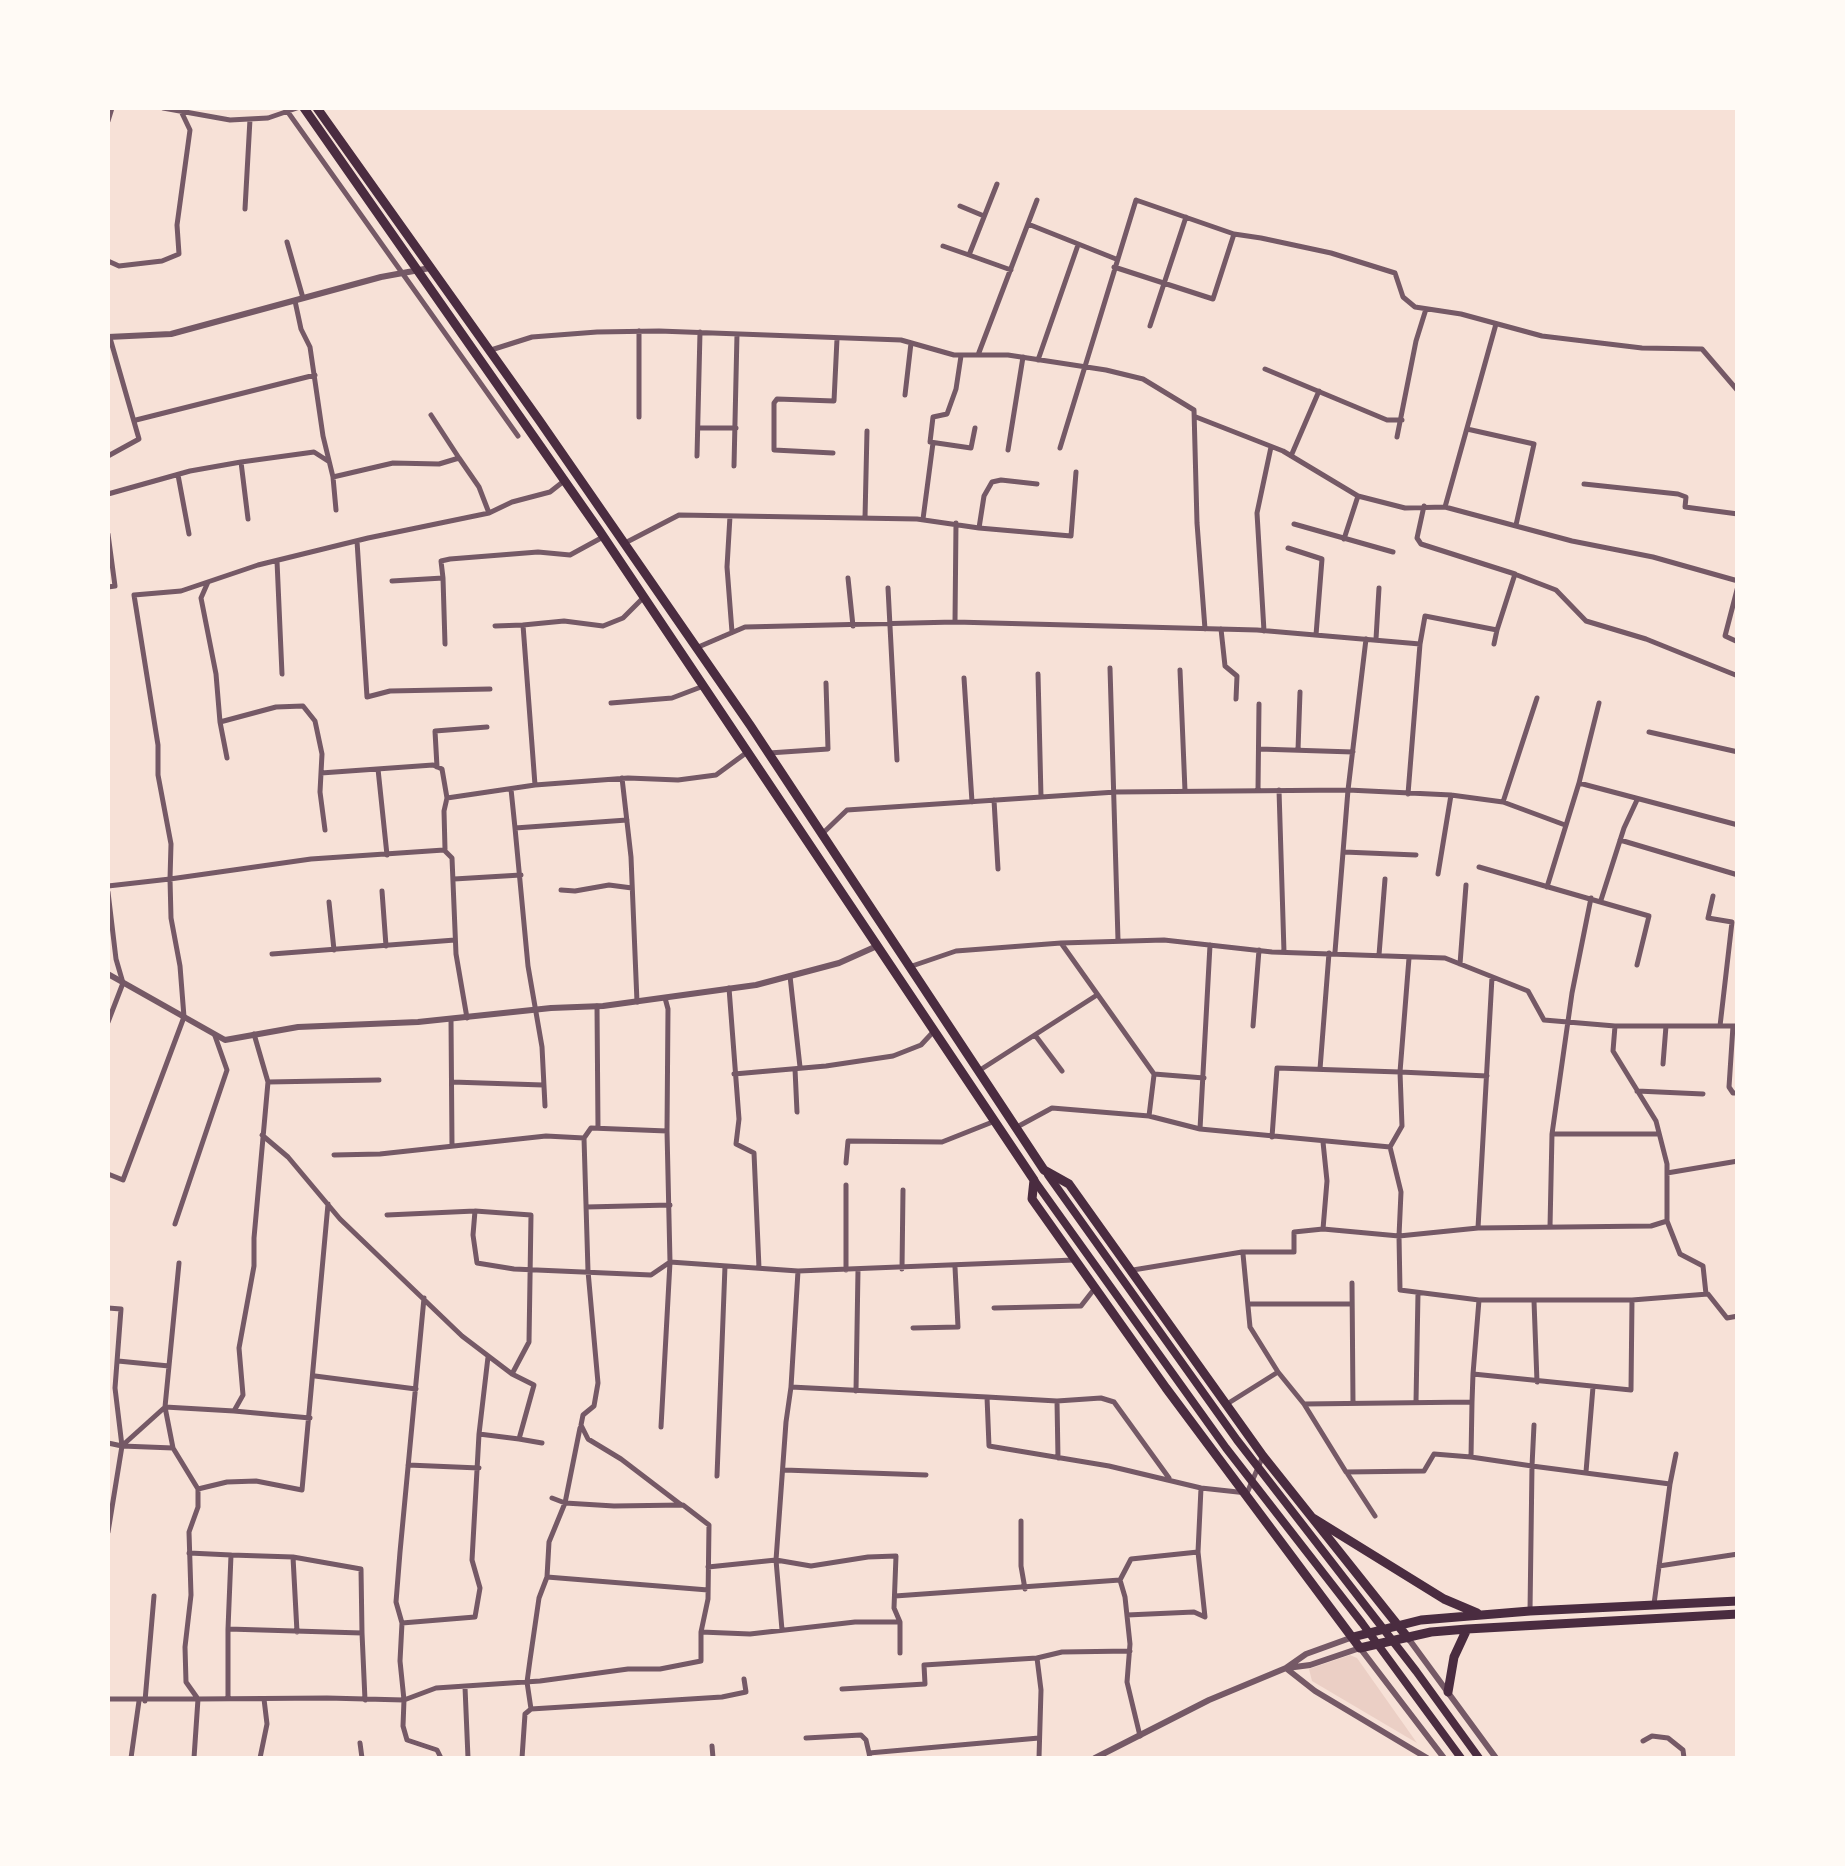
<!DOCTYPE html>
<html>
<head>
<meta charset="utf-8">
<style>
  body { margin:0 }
  #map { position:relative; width:1845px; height:1866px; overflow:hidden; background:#f7e1d7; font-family:Literata,serif }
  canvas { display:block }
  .frame { position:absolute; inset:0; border:110px solid #fffaf5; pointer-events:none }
</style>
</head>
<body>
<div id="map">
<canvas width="1845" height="1866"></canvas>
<div class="frame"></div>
</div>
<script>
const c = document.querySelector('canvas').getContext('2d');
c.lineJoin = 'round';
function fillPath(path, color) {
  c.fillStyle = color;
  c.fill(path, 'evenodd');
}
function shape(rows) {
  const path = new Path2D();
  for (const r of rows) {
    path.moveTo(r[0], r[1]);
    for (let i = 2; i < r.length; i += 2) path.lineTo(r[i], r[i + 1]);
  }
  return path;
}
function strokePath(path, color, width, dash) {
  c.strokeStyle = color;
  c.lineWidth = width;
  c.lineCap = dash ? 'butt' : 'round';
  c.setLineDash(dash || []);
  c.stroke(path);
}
fillPath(shape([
  [1350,1655,1357,1658,1417,1743,1312,1681,1309,1669]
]), '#ebcfc5');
strokePath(shape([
  [163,108,230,120,268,118,297,108],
  [285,108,518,436],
  [108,121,112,108],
  [997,184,969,255,1011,270],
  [960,206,984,216],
  [245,209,250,119],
  [1028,224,1116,259],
  [287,242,303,298],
  [943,246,969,255],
  [108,261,119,266,162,261,179,254,177,225,190,130,180,109],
  [1114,267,1213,299,1234,234,1261,238,1331,253,1395,273,1403,297,1415,307,1461,314,1542,336,1642,348,1702,349,1738,391],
  [295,301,301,329,310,347,323,436,333,477,393,463,439,464,459,458,479,487,489,513],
  [1150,326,1186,217],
  [639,331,639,417],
  [491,350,532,337,597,332,659,331,901,340,954,355,1008,355,1106,370,1143,379,1194,410,1197,523,1205,629],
  [978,355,1037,200],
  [961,356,956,389,947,414,933,417,930,442,971,448,975,428],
  [1038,360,1078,245],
  [1265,369,1387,420,1402,420],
  [905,395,911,343],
  [431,415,459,458],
  [1196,417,1283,451,1358,496,1405,508,1445,507,1572,541,1653,557,1738,581],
  [136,420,315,375],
  [699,428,736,428],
  [1467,429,1534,444,1516,525],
  [1397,437,1416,341,1426,309],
  [1060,448,1136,200,1234,234],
  [1008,450,1023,357],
  [833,453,774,450,774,403,777,399,834,401,837,339],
  [108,456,139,439,110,338],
  [697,456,700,332],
  [1291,456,1319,391],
  [241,462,248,519],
  [734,466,737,334],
  [178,475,189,534],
  [333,477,336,510],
  [1584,484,1678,494,1686,497,1685,507,1738,514],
  [108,494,190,471,241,462,314,452,328,461],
  [1445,507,1496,324],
  [730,516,727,567,732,632],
  [865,518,867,431],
  [923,519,933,443],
  [1294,524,1393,552],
  [979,528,1071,536,1076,472],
  [108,534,115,586,108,587],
  [1344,539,1358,496],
  [357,541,367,697,390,691,490,689],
  [625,543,679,515,917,519,979,528,984,496,992,482,1001,480,1037,484],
  [1288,548,1322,559,1316,635],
  [277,561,282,674],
  [1517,575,1556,590,1586,621,1646,639,1738,676],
  [443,578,445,644],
  [848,578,853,626],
  [392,581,443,578,441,561,450,559,538,552,570,555,603,537],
  [208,582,201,598,216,674,220,722,227,758],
  [1738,586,1725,636,1738,642],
  [888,588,897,760],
  [644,597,623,618,603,626,564,621,523,625,535,785,628,778,678,780,716,775,746,753],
  [955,622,956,523],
  [495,626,523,625],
  [1221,629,1225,666,1237,676,1236,699],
  [1264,631,1257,513,1271,447],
  [1376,639,1379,588],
  [1420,644,1425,616,1497,630,1515,574,1421,544,1417,538,1424,506],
  [1494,644,1497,630],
  [696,648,745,627,955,622,1257,630,1420,644,1408,794],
  [1110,668,1118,940],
  [1180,670,1185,791],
  [1038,674,1041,797],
  [964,678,972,802],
  [611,703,672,698,701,687],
  [220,722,276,707,303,706,315,721,322,754,320,792,325,830],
  [1649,732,1738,752],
  [1259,749,1353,752],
  [1298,750,1300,692],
  [769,753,828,749,826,683],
  [437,767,435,731,487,727],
  [378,769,387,855],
  [321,773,433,765,442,769,447,798,535,785],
  [622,778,631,857,637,1002],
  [1579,783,1599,703],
  [511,789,515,828],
  [1258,790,1259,704],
  [1279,790,1284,952],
  [994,800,998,869],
  [1503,802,1537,698],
  [822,834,847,810,1116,792,1348,790,1451,795,1503,802,1565,825],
  [1620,840,1738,875],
  [445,849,444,811,447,798],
  [1344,852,1416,855],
  [1479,867,1649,916,1637,965],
  [1438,874,1451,795],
  [454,879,521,875],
  [108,886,170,879,171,918,180,966,184,1017,123,1180,108,1174],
  [1547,887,1579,783,1738,825],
  [561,890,575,891,609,885,632,888],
  [382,891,386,946],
  [108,892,116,959,123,983,108,1022],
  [1713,896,1708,918,1732,922,1720,1026],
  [1591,898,1572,993,1552,1134,1659,1134],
  [1601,900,1624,828,1637,800],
  [329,902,334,950],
  [1061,943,1164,940,1272,952,1445,958,1528,991,1544,1020,1615,1026,1738,1026],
  [1335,952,1348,790,1366,639],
  [272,954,455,940],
  [1379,955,1385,879],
  [1460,964,1466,885],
  [912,966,956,951,1061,943,1154,1074,1204,1078],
  [790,976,800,1067],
  [729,988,739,1119,736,1144,754,1153,759,1268],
  [665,998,668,1009,667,1131,591,1128,584,1138,588,1271,598,1383,594,1406,583,1415,581,1425,588,1439,621,1459,680,1504],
  [597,1006,598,1128],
  [467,1018,456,954,452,858,444,850,311,859,170,879,171,844,158,775,158,745,134,595,181,591,258,565,368,538,489,513,512,502,550,492,564,481],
  [451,1019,452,1146],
  [1253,1026,1259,950],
  [1733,1026,1729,1087,1733,1093,1738,1093],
  [1035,1035,1062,1071],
  [1663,1064,1666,1026],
  [795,1069,797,1112],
  [1320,1069,1329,953],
  [980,1070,1097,995],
  [734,1074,826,1066,893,1056,921,1045,934,1031],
  [1487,1076,1400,1072,1402,1126,1390,1147,1401,1192,1399,1236,1478,1228,1651,1226,1667,1221,1667,1164,1656,1121,1613,1051,1615,1026],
  [268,1082,379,1080],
  [452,1082,543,1085],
  [1637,1091,1703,1094],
  [545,1106,542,1047,528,966,515,828,627,820],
  [1149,1116,1154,1075],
  [1017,1127,1052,1108,1149,1116,1200,1129,1390,1147],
  [1200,1129,1210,945],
  [262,1135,288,1157,340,1219,462,1336,512,1374,534,1385,519,1439,479,1434,472,1560,480,1588,475,1617,402,1623,400,1661,404,1700,436,1688,540,1681,628,1669,660,1669,701,1661,701,1632,708,1599,709,1525,683,1505,614,1506,565,1503,552,1498],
  [1272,1137,1277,1068,1400,1072,1409,958],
  [1323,1142,1327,1181,1323,1229,1399,1236,1400,1290,1479,1300],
  [334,1155,380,1154,546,1136,584,1138],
  [846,1163,848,1141,942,1142,995,1121],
  [1667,1173,1738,1161],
  [586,1207,670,1205],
  [475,1211,531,1215,529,1342,512,1374],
  [387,1215,475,1211,473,1235,477,1263,514,1269,651,1275,670,1262,667,1131],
  [1667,1221,1680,1254,1703,1266,1706,1294],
  [175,1224,227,1070,215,1036],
  [1550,1227,1552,1134],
  [1478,1228,1492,977],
  [1243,1254,1250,1327,1278,1372],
  [902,1269,903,1190],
  [846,1270,846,1185],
  [1133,1270,1242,1252,1294,1252,1294,1232,1323,1229],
  [798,1271,1074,1260],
  [1352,1283,1353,1403],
  [1534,1301,1537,1382],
  [1248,1304,1352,1304],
  [108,1308,121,1309,115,1388,122,1446],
  [994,1308,1081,1306,1095,1288],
  [913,1328,958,1327,955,1267],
  [118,1361,169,1366],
  [1473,1374,1479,1300,1632,1300,1708,1294,1727,1318,1738,1316],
  [315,1376,416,1389],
  [791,1387,786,1422,776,1560,811,1566,868,1557,896,1556,894,1608,900,1622,900,1653],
  [856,1391,858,1270],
  [987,1397,1057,1401,1101,1398,1114,1402,1169,1478],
  [1057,1401,1058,1458],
  [1416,1402,1418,1293],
  [1472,1402,1471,1457,1532,1466,1530,1611],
  [1227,1404,1278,1372,1304,1404,1472,1402,1473,1374,1631,1390,1632,1300],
  [1304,1404,1346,1472,1424,1471,1434,1454,1471,1457],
  [165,1407,234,1411,243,1395,239,1348,254,1266,254,1238,268,1082,254,1034],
  [234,1411,310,1418],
  [1534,1425,1532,1466,1670,1484,1654,1604],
  [661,1427,670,1262,798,1271,791,1387,987,1397,989,1446,1109,1466,1201,1488,1247,1493,1263,1456],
  [479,1434,488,1357],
  [519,1439,542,1443],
  [108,1443,122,1446,108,1532],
  [124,1444,164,1408],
  [122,1446,173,1448,198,1489,198,1507,189,1532,191,1595,185,1647,186,1682,198,1699],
  [173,1448,165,1407,179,1263],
  [408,1465,479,1468],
  [784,1470,926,1475],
  [1586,1472,1593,1387],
  [1347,1473,1375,1516],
  [717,1476,725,1266],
  [1670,1484,1676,1454],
  [198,1489,227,1482,256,1481,302,1490,328,1204],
  [1021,1521,1021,1566,1025,1589],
  [189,1553,231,1555,228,1629,362,1633,365,1700],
  [231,1555,293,1557,361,1569,362,1633],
  [293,1557,297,1632],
  [1659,1566,1738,1554],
  [708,1567,776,1560,782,1630],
  [547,1577,549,1542,565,1503,580,1428],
  [1120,1580,1131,1559,1198,1552,1201,1488],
  [895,1596,1120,1580,1125,1597,1130,1644,1127,1682,1140,1736],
  [1127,1615,1194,1612,1205,1617,1198,1552],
  [402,1623,396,1602,400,1552,424,1298],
  [701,1632,750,1634,855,1622,900,1622],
  [1037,1658,1062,1652,1130,1651],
  [465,1687,468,1758],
  [842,1689,925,1684,924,1665,1037,1658,1041,1690,1039,1758],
  [108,1699,198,1699],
  [228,1699,228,1629],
  [145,1701,154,1596],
  [531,1709,527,1682,530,1660,539,1598,547,1577,708,1590],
  [806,1738,861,1735,866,1740,869,1753],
  [1643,1741,1652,1736,1668,1738,1683,1750,1684,1758],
  [360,1743,362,1758],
  [712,1746,713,1758],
  [131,1758,139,1701],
  [194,1758,198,1699,327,1698,404,1700,403,1726,407,1740,437,1750,441,1758],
  [260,1758,267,1724,264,1699],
  [522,1758,525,1714,531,1709,722,1697,746,1692,744,1679],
  [870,1758,869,1753,1039,1738]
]), '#755966', 5);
strokePath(shape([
  [108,337,171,334,381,277,430,268],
  [108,974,225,1040,298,1027,418,1022,551,1008,603,1006,756,985,839,963,877,946],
  [1408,1638,1496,1758],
  [1287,1668,1310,1665,1360,1648,1444,1758],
  [1287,1669,1315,1691,1427,1758],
  [1095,1758,1209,1700,1286,1668,1306,1654,1353,1637]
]), '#755966', 6);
strokePath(shape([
  [1048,1175,1237,1440,1416,1671,1479,1758],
  [1034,1180,1226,1448,1362,1623,1461,1758]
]), '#4a2c40', 8);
strokePath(shape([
  [304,108,599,530,1034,1180,1032,1199,1166,1388,1360,1648,1431,1632,1467,1629,1738,1614],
  [317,108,539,420,750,725,1044,1170,1069,1184,1263,1456,1408,1638],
  [1313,1518,1444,1599,1477,1613],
  [1353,1637,1421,1620,1530,1611,1738,1601],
  [1448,1692,1454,1657,1467,1629]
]), '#4a2c40', 9);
</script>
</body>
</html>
